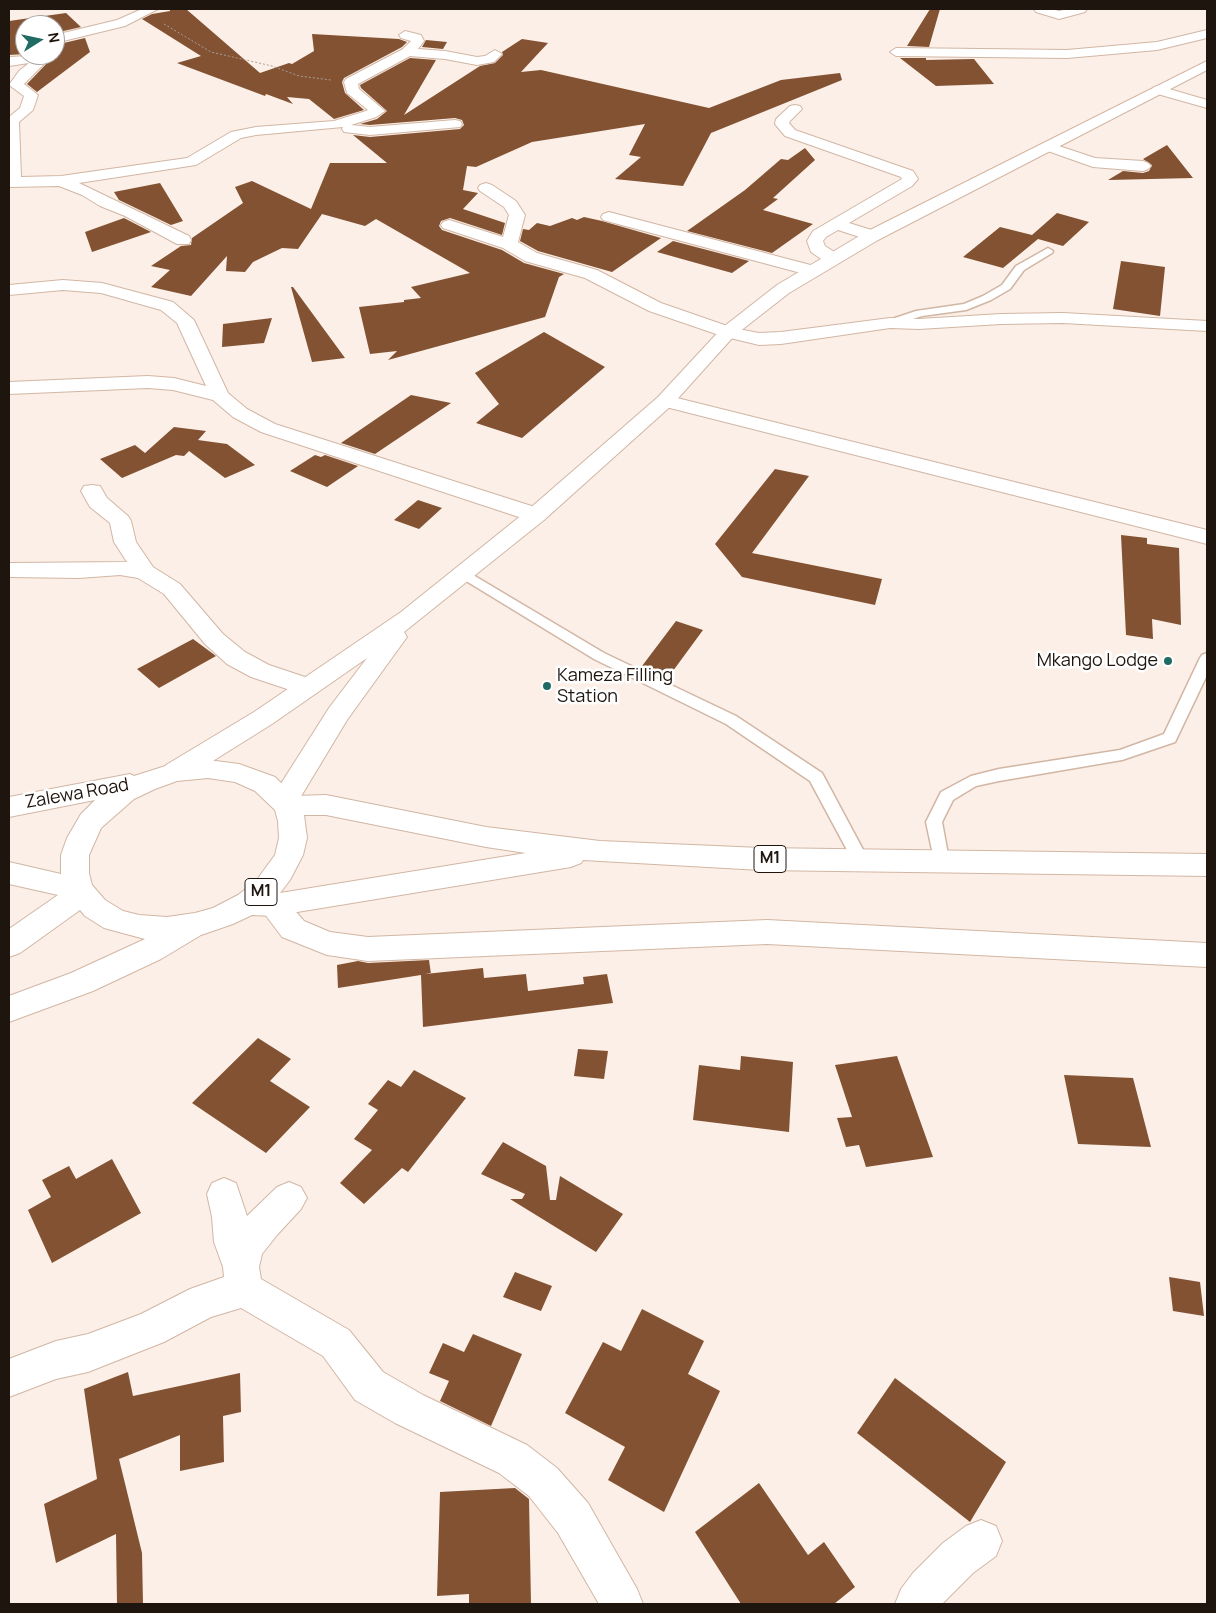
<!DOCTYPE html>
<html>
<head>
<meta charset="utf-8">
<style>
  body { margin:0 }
  #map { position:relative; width:1216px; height:1613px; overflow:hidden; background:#fbefe7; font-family:Manrope,sans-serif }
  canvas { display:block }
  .frame { position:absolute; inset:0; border:10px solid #1f150f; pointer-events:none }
  .north { position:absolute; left:15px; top:15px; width:50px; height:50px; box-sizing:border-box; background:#fff; border:1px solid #a5a19f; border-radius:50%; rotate:80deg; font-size:14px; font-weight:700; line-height:20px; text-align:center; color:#1f150f }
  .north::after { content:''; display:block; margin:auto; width:18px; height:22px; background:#206b64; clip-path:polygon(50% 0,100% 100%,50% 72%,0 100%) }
</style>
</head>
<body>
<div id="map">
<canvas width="1216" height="1613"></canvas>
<div class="frame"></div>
<div class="north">N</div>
</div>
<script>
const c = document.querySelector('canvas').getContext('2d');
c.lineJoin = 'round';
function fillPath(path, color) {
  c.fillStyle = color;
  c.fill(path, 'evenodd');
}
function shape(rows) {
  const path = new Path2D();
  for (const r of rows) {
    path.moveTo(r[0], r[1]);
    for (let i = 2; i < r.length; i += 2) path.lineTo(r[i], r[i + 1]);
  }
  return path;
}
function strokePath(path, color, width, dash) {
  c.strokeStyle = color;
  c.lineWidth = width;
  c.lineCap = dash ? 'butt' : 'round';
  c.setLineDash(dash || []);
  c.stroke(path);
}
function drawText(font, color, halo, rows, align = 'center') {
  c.font = font + ' Manrope,sans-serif';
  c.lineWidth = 5;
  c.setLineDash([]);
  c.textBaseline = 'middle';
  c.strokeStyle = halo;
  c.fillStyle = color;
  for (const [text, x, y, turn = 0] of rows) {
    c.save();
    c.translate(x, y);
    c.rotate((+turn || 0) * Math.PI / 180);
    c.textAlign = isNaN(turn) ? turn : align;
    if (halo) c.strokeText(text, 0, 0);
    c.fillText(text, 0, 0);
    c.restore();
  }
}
fillPath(shape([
  [170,9,186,9,260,73,289,63,292,64,314,51,312,34,399,39,407,42,402,47,344,78,342,82,345,93,364,110,334,119,309,99,287,97,293,104,266,94,265,96,177,63,201,56,142,19,152,14,170,11],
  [930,9,940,9,929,47,907,46],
  [66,13,81,27,55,33,55,25,25,25,25,54,9,55,9,21],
  [85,38,90,52,37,92,27,84,51,59,50,55,55,55,55,45],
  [522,39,548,43,521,72,541,70,709,108,781,80,840,73,842,80,711,133,683,186,615,179,641,157,629,155,645,124,532,142,476,167,467,166,463,190,478,193,463,209,505,223,502,235,450,218,441,221,439,226,442,230,502,250,524,263,564,274,559,277,545,317,388,360,397,351,370,354,359,307,404,302,404,300,421,298,411,287,470,273,376,219,365,226,322,214,298,249,282,248,253,262,245,272,226,271,227,256,191,296,151,287,170,270,151,266,181,246,191,245,192,238,243,203,235,187,252,181,311,209,330,163,387,163,353,135,370,137,460,129,464,125,462,120,455,118,370,125,360,124,377,119,387,111,361,88,360,85,410,58,436,60,404,115,480,66,495,63,503,55,502,52],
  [426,40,447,42,443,49,422,47],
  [900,58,926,58,926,60,974,59,994,84,936,86],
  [1167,145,1193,178,1108,180,1123,171,1143,173,1149,171,1152,165,1143,159],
  [805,148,815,160,773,198,778,199,763,210,813,224,772,253,687,231,745,190,781,159,788,160],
  [160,183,183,221,171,225,119,200,114,192],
  [1057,213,1089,222,1063,246,1038,239,1003,268,963,257,1000,227,1032,235],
  [584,217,602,221,661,238,612,272,538,251,520,241,523,229,529,230,537,223,550,226,572,218,577,220],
  [124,218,151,232,92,252,85,232],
  [673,241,749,261,732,273,657,252],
  [1121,261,1165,267,1160,316,1113,309],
  [291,287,293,287,345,358,312,362],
  [272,318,264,343,222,347,223,324],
  [544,332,605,367,522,438,476,423,499,404,475,373],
  [411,395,451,403,375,454,341,443],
  [174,427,206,431,198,440,227,444,255,465,225,478,189,451,184,456,176,455,122,478,100,459,135,445,145,453],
  [315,455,321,457,325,455,358,466,327,487,290,471],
  [775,469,809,476,752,553,882,579,875,605,742,577,715,544],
  [418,500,442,508,419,529,394,520],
  [1121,535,1147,538,1147,544,1179,548,1181,625,1152,619,1153,639,1126,635],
  [676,621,703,630,670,675,642,666],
  [193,639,216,656,159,688,137,669],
  [429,960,431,974,425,974,483,968,484,978,526,974,528,991,584,984,583,977,607,974,613,1003,423,1027,421,975,338,988,337,965,358,961,368,963],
  [258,1038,291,1059,270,1081,310,1107,266,1153,192,1103],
  [578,1049,608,1051,604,1079,574,1076],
  [741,1056,793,1062,789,1132,693,1120,699,1065,740,1070],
  [897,1056,933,1157,866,1167,859,1145,846,1147,837,1118,852,1117,835,1065],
  [414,1070,466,1098,408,1172,402,1168,364,1204,340,1183,372,1150,354,1139,378,1110,368,1104,388,1080,401,1087],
  [1064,1075,1133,1078,1151,1147,1078,1144],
  [503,1142,546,1166,550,1200,556,1200,560,1176,623,1214,596,1252,510,1199,522,1199,525,1194,481,1174],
  [112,1159,141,1213,52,1263,28,1210,51,1197,42,1180,69,1166,76,1179],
  [515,1272,552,1286,541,1311,503,1297],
  [1169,1277,1200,1282,1204,1316,1173,1311],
  [642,1309,704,1341,688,1374,720,1391,664,1512,608,1480,625,1447,565,1413,603,1342,621,1351],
  [473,1334,522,1354,491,1426,440,1401,449,1381,429,1373,443,1343,464,1352],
  [128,1372,133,1396,240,1373,241,1412,223,1416,224,1462,180,1471,180,1435,119,1459,142,1553,143,1604,117,1604,116,1534,56,1563,44,1504,97,1479,84,1389],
  [895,1378,1006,1462,970,1522,857,1433],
  [759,1483,808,1555,824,1542,855,1587,834,1604,741,1604,695,1532],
  [515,1488,529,1499,531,1604,469,1604,469,1594,437,1596,440,1492]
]), '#835232');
const lane = shape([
  [1048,248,1053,251,1052,253,1024,270,1010,289,991,300,966,310,922,316,890,326,885,323,886,321,916,311,964,304,983,296,1002,285,1016,266,1048,248],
  [463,569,604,653,736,716,822,773,868,859,866,863,860,865,854,863,810,781,726,724,594,659,458,576,456,573,463,569],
  [1207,653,1207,675,1175,742,1122,760,999,781,976,786,953,800,942,822,949,860,947,864,941,866,935,864,926,822,941,792,971,776,999,769,1120,750,1164,734,1200,658,1202,655,1207,653]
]);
const street = shape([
  [142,9,158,9,125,26,55,43,55,35,117,20,142,9],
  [1034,9,1052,9,1059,11,1068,9,1087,9,1085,12,1059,19,1036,12,1034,9],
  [1207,30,1207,38,1157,50,1067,58,896,56,890,52,896,48,1067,50,1157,42,1207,30],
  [405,31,421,35,424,41,418,49,445,51,477,57,485,56,495,50,502,54,494,62,477,65,445,59,410,56,358,84,359,89,385,111,376,117,351,125,370,127,455,120,460,121,462,124,460,127,370,135,344,132,342,129,343,127,256,135,241,138,196,165,79,183,189,236,191,240,189,244,177,244,125,216,100,206,82,195,59,186,9,187,9,117,20,108,24,96,9,85,19,71,29,63,9,66,9,57,47,55,50,58,24,84,38,95,33,110,19,122,21,177,61,176,187,158,231,132,256,127,334,121,366,111,368,110,347,93,344,82,346,79,403,49,411,41,401,38,399,35,405,31],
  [1159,86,1207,100,1207,108,1154,93,1152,90,1154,87,1159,86],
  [795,105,800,106,802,109,790,121,789,123,795,130,913,171,918,179,912,186,849,223,878,232,880,236,878,240,872,241,838,230,826,237,823,241,825,246,839,255,841,259,839,263,827,263,811,252,807,241,813,231,902,179,901,177,785,136,775,124,776,119,790,106,795,105],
  [1050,143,1095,158,1143,161,1148,163,1151,166,1148,169,1143,171,1093,167,1045,150,1043,147,1045,144,1050,143],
  [486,183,492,185,516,201,525,215,518,242,537,253,597,270,661,303,733,328,759,333,781,332,890,318,919,319,1001,314,1063,313,1207,321,1207,331,1063,323,1001,324,919,329,890,328,781,344,759,345,722,336,649,311,585,278,525,261,503,248,443,228,441,225,443,222,449,220,503,237,509,215,504,207,480,191,478,188,480,185,486,183],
  [609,212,818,267,821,271,818,275,812,276,603,220,601,217,603,214,609,212],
  [63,280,102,283,173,302,194,320,228,393,247,409,275,424,544,510,547,515,544,520,536,522,528,520,261,432,233,417,213,400,173,390,148,388,9,394,9,382,148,376,174,378,206,386,177,323,161,310,101,293,63,290,9,295,9,285,63,280],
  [665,395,1207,530,1207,544,658,405,655,401,658,397,665,395],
  [92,485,100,486,107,498,128,516,131,521,136,542,153,567,180,584,223,634,245,652,269,665,317,681,321,687,317,693,308,695,299,693,251,677,227,664,205,644,164,594,138,578,120,575,79,578,9,577,9,563,127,562,114,542,110,523,90,507,81,491,84,486,92,485],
  [273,894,283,897,304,921,330,932,368,937,767,920,1207,943,1207,967,767,944,368,961,327,955,282,937,258,905,263,897,273,894],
  [224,1178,236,1183,247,1216,277,1187,289,1182,301,1187,307,1198,301,1209,277,1235,262,1254,259,1267,261,1279,349,1330,383,1372,423,1395,527,1445,557,1468,588,1503,637,1589,643,1604,599,1604,558,1533,529,1496,499,1473,395,1423,355,1400,323,1356,241,1308,211,1317,164,1342,88,1372,56,1379,9,1397,9,1359,56,1341,88,1334,141,1314,190,1289,224,1277,223,1267,214,1242,212,1217,207,1194,212,1183,224,1178],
  [981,1520,996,1526,1002,1541,996,1556,973,1573,942,1604,895,1604,901,1589,913,1573,943,1543,966,1526,981,1520]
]);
const secondary = shape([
  [1207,61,1207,70,878,240,789,293,734,336,672,405,544,520,404,632,407,637,347,720,294,808,284,811,274,808,270,801,329,708,367,658,272,724,184,779,175,781,166,779,162,772,166,765,254,712,401,612,528,510,658,397,722,328,777,285,866,232,1207,61]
]);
const highway = shape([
  [208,760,239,764,275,777,294,796,326,795,486,827,600,841,761,848,1207,854,1207,876,761,870,583,860,581,863,571,867,273,916,252,915,233,924,201,935,161,959,93,991,9,1022,9,996,71,973,145,939,104,928,85,916,80,910,20,953,9,957,9,929,58,895,9,884,9,862,61,874,61,855,67,838,81,814,95,800,9,817,9,797,130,774,134,776,175,763,208,760],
  [208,778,235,782,255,791,275,810,278,821,279,838,275,855,256,881,238,895,213,908,195,913,167,917,139,915,123,911,105,900,92,885,89,873,89,855,101,828,134,799,155,789,177,781,208,778],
  [304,815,326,815,486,847,526,853,280,893,290,880,303,855,307,838,304,815]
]);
strokePath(lane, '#d2b6a4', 3);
strokePath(street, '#d2b6a4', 2);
strokePath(secondary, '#d2b6a4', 2);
strokePath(highway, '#d2b6a4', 2);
strokePath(shape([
  [164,24,211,52,272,66,299,76,331,80]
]), '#a99e97', 1, [2, 2]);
fillPath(lane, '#fff');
fillPath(street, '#fff');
fillPath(secondary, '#fff');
fillPath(highway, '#fff');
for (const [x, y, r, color] of [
  [1168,661,5,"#206b64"],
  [547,686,5,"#206b64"]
]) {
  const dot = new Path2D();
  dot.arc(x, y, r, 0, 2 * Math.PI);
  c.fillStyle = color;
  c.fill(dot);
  strokePath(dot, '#fff', 2);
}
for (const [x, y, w] of [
  [770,859,32],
  [261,892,32]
]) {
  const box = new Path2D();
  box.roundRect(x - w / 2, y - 13.5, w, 27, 4);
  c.fillStyle = '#fff';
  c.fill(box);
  strokePath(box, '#1f150f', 1);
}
drawText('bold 16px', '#1f150f', null, [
  ["M1",770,859],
  ["M1",261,892]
]);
drawText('18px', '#1f150f', '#fff', [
  ["Mkango Lodge",1158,661],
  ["Kameza Filling",557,676,"left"],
  ["Station",557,697,"left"]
], 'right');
drawText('18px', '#1f150f', '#fff', [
  ["Zalewa Road",77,794,-10]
]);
</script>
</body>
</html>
